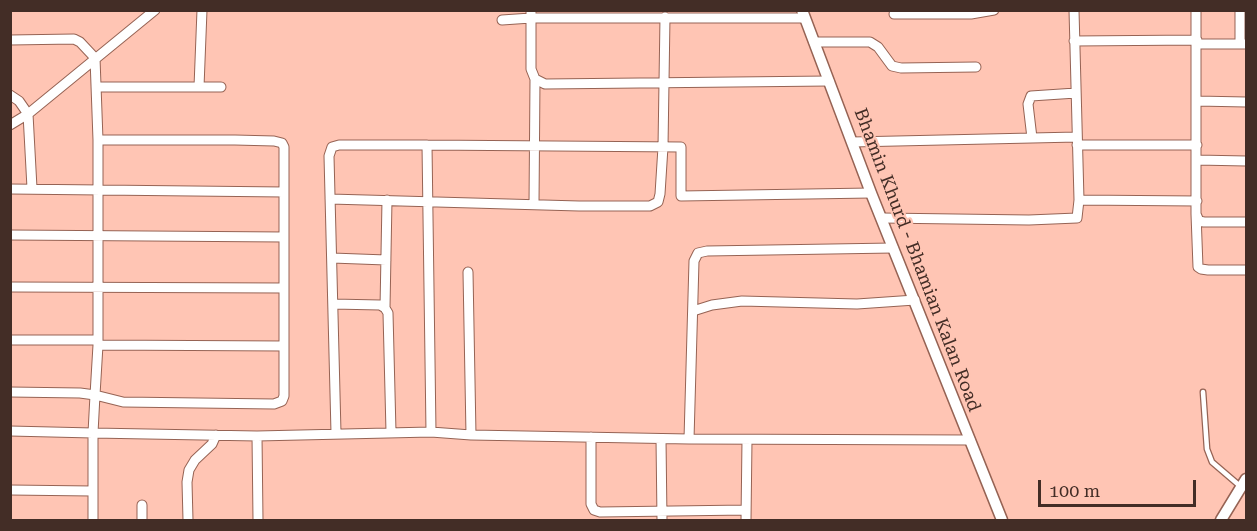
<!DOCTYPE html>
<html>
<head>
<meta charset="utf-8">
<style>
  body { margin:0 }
  #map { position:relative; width:1257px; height:531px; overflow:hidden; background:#ffc5b4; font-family:"Roboto Serif",serif }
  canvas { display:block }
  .frame { position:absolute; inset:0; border:12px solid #432d26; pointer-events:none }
  .scale { position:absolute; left:1038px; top:480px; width:158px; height:27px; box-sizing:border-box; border:3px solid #432d26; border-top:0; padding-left:8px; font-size:18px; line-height:21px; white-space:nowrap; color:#432d26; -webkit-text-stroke:4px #ffc5b4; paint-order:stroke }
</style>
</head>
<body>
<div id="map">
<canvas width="1257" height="531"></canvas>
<div class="frame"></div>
<div class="scale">100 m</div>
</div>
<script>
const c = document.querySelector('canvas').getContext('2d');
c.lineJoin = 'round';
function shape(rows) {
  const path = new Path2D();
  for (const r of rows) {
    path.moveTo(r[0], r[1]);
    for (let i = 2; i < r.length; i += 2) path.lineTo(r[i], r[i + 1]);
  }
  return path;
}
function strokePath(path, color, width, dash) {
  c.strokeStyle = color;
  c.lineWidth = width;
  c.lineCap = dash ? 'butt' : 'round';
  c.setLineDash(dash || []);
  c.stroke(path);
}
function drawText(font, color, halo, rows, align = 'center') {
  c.font = font + ' "Roboto Serif",serif';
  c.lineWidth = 4.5;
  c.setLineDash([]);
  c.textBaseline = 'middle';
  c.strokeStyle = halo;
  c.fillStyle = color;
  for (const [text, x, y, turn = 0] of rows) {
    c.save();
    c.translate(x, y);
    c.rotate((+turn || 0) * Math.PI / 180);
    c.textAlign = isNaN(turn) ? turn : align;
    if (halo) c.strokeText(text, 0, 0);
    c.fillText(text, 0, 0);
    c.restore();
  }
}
const service = shape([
  [1203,392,1207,449,1212,462,1240,486]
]);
const minor = shape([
  [531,10,531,69,535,79,545,84,829,81],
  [1196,10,1196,214,1199,221,1204,222,1246,222],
  [894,14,971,14,994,10],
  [502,20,531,18,804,18],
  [10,40,74,39,80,42,95,58,98,140],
  [1074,41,1197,40],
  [814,42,870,42,878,47,892,66,901,68,976,67],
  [1197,44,1246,44],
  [1240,44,1240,10],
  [96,87,221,87],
  [199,87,202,10],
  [10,95,19,101,28,114,32,188],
  [1197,101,1246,102],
  [10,125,28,114,155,10],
  [1032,138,1028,104,1031,96,1076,93],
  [852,142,1077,137],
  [427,145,431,432],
  [1077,145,1197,145],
  [1197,160,1246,161],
  [10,189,284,192],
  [330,199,579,206,650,206,658,202,660,194,663,147,665,17],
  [1079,200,1197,201],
  [534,204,535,79],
  [1196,214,1198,267,1201,269,1208,270,1246,270],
  [882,218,1029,220,1077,218,1079,200,1074,10],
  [10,235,284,237],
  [332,258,386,260],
  [468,272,471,435],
  [10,287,284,288],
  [333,304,380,305,385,308,388,313,391,432],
  [385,308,387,200],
  [693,311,712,305,742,301,857,304,915,300],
  [10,340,98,340],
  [98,345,284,346],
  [10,392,80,393,95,395,123,402,274,404,282,401,284,396,284,147,282,143,274,141,235,140,98,140,98,345,95,395,93,433,10,431],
  [336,433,329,156,332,147,339,145,427,145,681,147,681,196,871,193],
  [257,436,258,520],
  [591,437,591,504,594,510,600,512,746,510],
  [661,439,662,520],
  [689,439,694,261,698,253,707,251,893,248],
  [10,490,92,491],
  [142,505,142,520],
  [93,520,93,433,257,436,431,432,471,435,689,439,970,440],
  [188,520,187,482,189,470,195,460,212,444,216,435],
  [746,520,747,440]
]);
const tertiary = shape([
  [802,10,871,193,1002,520],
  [1221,520,1246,479]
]);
strokePath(service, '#966354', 7);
strokePath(minor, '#966354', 11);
strokePath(tertiary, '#966354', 13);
strokePath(service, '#fff', 4.5);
strokePath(minor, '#fff', 9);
strokePath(tertiary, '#fff', 10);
drawText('18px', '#432d26', '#ffc5b4', [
  ["Bhamin Khurd - Bhamian Kalan Road",917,260,69]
]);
</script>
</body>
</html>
